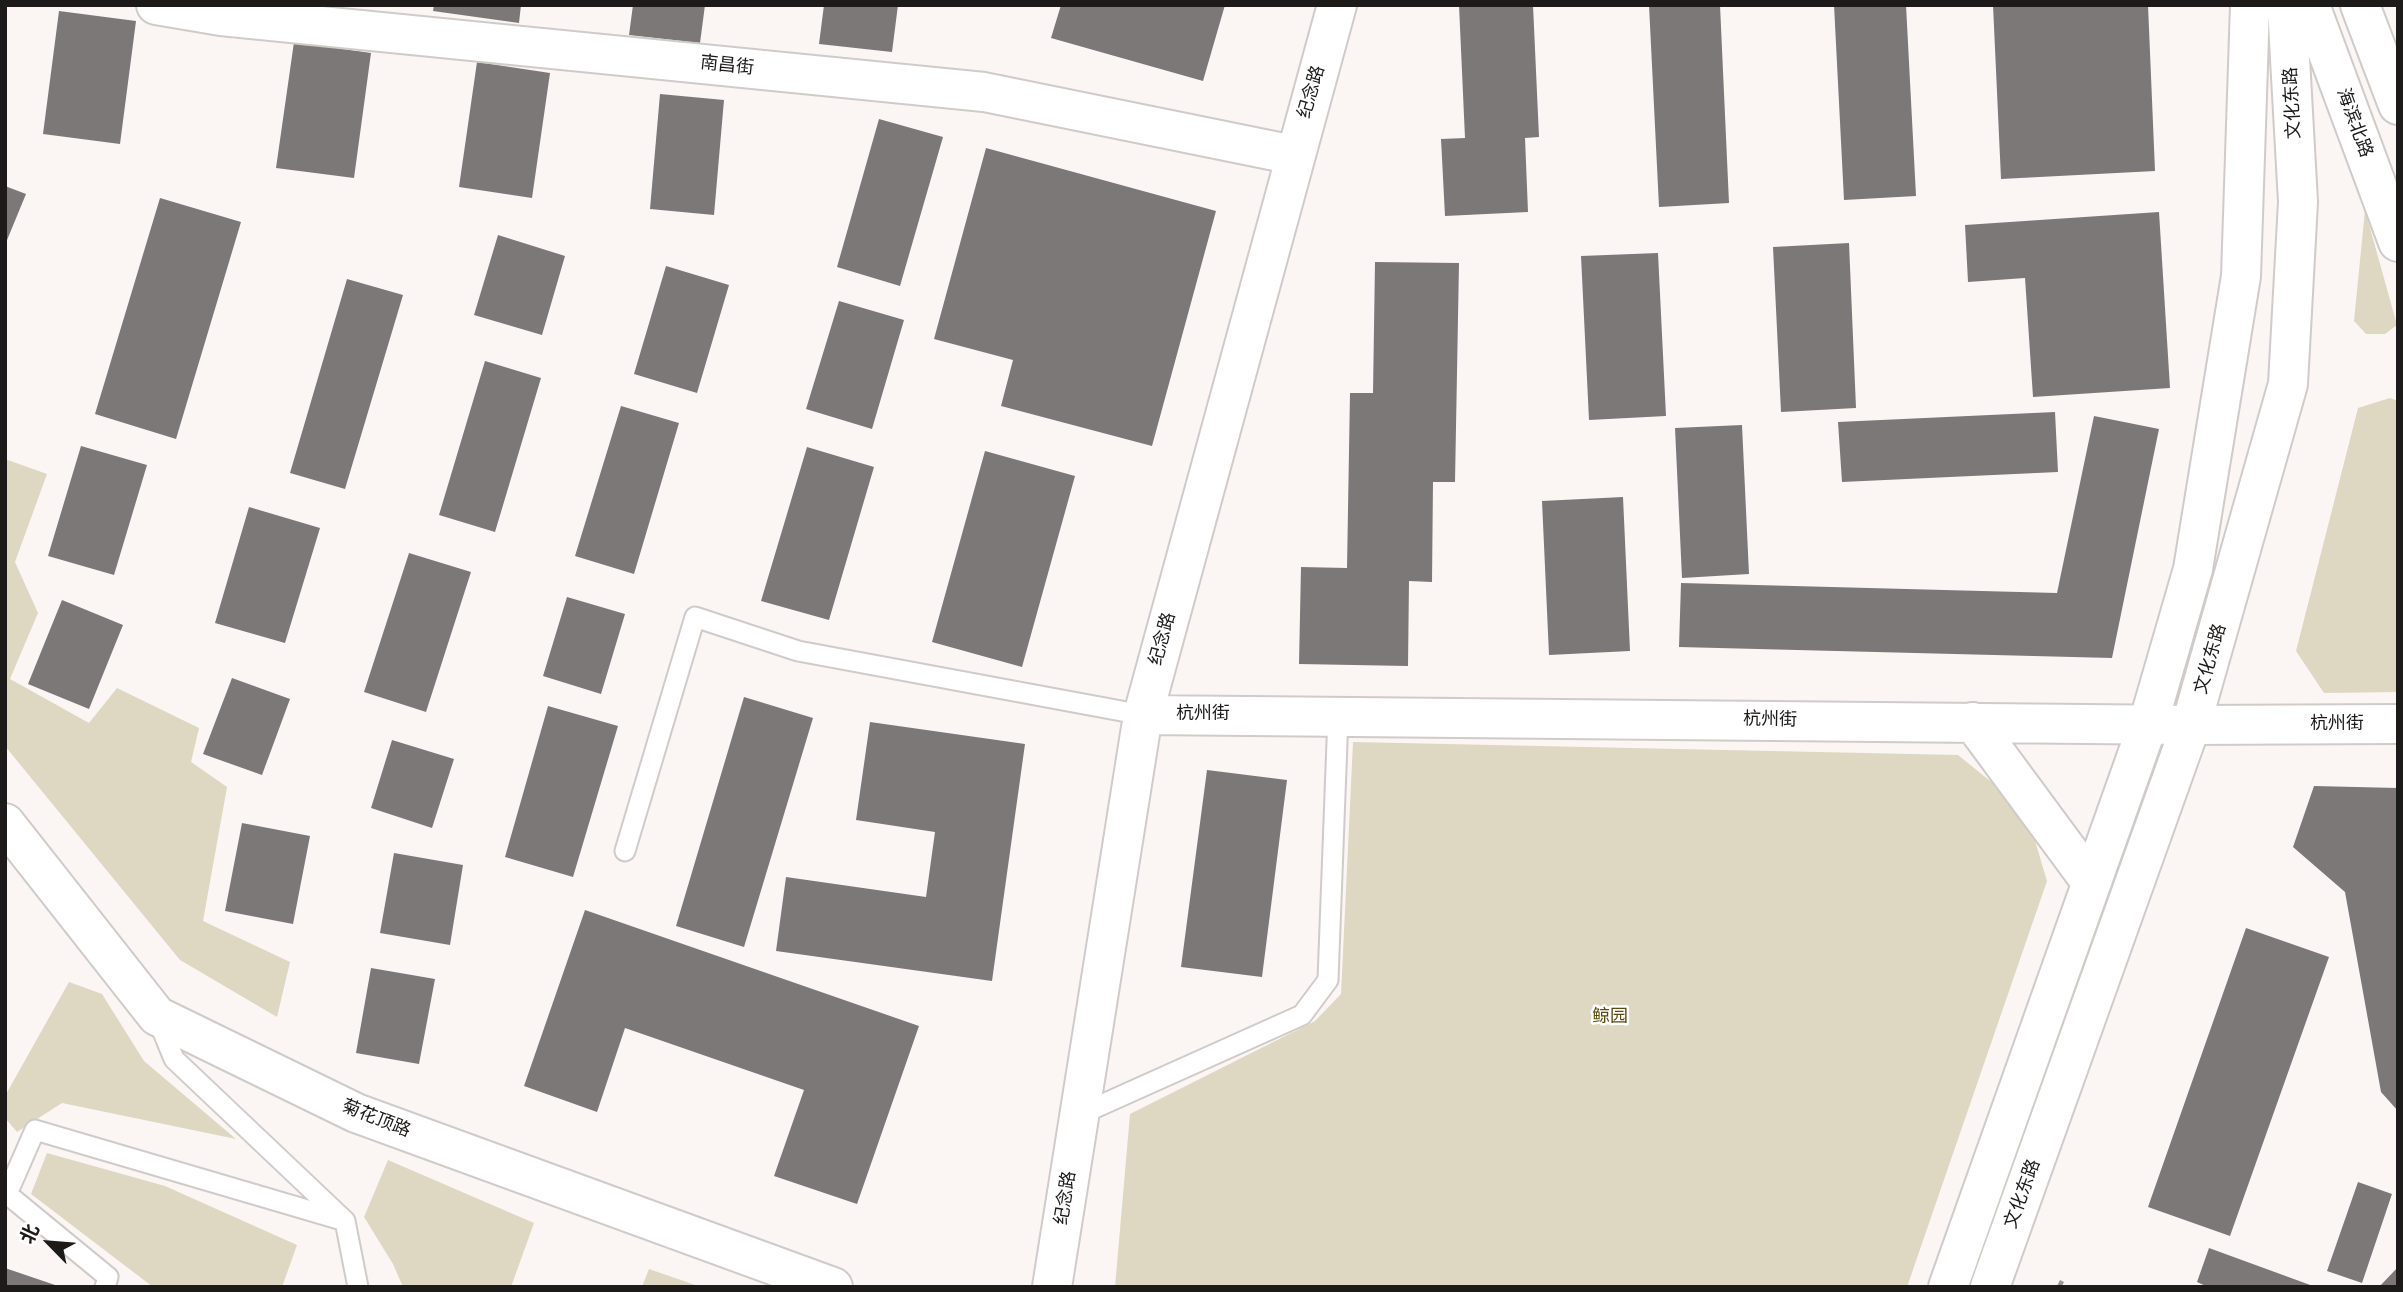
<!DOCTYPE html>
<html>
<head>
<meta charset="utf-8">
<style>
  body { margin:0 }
  #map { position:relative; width:2403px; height:1292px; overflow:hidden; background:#fbf6f4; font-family:"Varela Round","Noto Sans SC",sans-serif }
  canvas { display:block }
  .frame { position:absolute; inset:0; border:7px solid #1d1b1a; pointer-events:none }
  .north { position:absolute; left:14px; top:1208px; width:70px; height:70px; -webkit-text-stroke:5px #fff; paint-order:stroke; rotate:295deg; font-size:19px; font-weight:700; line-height:28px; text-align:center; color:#1d1b1a }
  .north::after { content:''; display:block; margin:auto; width:24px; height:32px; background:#1d1b1a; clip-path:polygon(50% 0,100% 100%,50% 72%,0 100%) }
</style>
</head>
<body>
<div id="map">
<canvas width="2403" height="1292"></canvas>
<div class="frame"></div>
<div class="north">北</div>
</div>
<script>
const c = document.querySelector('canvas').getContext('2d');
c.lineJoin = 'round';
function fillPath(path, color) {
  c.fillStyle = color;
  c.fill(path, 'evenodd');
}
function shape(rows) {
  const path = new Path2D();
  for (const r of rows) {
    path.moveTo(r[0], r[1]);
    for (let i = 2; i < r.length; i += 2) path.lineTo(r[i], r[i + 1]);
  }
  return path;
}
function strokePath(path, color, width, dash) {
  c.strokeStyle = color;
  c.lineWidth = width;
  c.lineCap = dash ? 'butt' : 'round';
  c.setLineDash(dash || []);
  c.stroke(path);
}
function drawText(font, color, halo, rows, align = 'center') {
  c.font = font + ' "Varela Round","Noto Sans SC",sans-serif';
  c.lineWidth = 5;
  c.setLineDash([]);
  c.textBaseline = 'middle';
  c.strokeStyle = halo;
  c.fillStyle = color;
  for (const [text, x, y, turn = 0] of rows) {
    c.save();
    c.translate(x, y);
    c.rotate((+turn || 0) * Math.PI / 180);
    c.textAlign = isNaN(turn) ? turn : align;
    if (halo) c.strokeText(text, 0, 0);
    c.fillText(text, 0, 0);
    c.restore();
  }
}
fillPath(shape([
  [2365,210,2397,325,2385,334,2366,334,2354,321],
  [2390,398,2398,401,2398,692,2324,693,2296,651,2358,408],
  [5,459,47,474,15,562,38,613,10,679,89,723,117,688,199,728,191,762,227,787,203,921,290,962,277,1017,180,960,5,746],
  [1353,742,1958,755,2026,810,2047,881,1907,1287,1115,1287,1130,1114,1315,1021,1341,994],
  [69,982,102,994,144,1061,236,1139,62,1103,17,1132,5,1118,5,1096],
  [47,1153,165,1186,297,1245,282,1287,153,1287,31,1194],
  [388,1160,534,1223,511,1287,403,1287,393,1264,364,1217],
  [649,1269,701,1287,642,1287]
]), '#ded7c2');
fillPath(shape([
  [434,5,521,5,519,23,433,11],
  [633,5,705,5,700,43,629,35],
  [824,5,898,5,892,52,819,44],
  [1061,5,1225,5,1203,81,1051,38],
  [1459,5,1533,5,1539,137,1525,138,1528,212,1445,216,1441,139,1465,138],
  [1649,5,1720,5,1729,203,1659,207],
  [1834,5,1906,5,1916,196,1844,200],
  [1993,5,2148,5,2155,171,2001,179],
  [59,11,136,21,120,144,43,134],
  [294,42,371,53,354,178,276,168],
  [477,62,550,73,532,198,459,187],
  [660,94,724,100,714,215,650,209],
  [879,119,943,137,900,286,837,267],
  [986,148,1216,211,1152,446,1001,406,1013,360,934,339],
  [5,186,26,194,5,245],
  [160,198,241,222,176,439,95,414],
  [2159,212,2170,388,2033,397,2025,278,1968,282,1965,225],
  [498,235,565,256,542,335,474,315],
  [1849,243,1856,408,1781,412,1773,247],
  [1658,253,1666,416,1589,420,1581,256],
  [1375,262,1459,263,1455,482,1433,482,1432,582,1409,581,1408,666,1299,664,1301,567,1347,568,1350,393,1373,393],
  [666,266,729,285,697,393,634,374],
  [347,279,403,295,345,489,290,473],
  [839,301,904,320,872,429,806,409],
  [485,361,541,378,495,532,439,515],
  [621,406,679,423,634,574,575,556],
  [2055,412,2058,472,1842,482,1838,422],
  [2094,416,2159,429,2112,658,1679,647,1681,583,2057,593],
  [1742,425,1749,574,1682,578,1675,428],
  [81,446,147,465,114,575,48,556],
  [807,447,874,467,829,620,761,601],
  [985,451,1075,476,1022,667,932,642],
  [1623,497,1630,651,1549,655,1542,501],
  [249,507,320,528,285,643,215,623],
  [409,553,471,572,426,712,364,692],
  [567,597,625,614,601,694,543,676],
  [62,600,123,625,89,709,28,684],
  [232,678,290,699,262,775,203,754],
  [744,697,813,718,744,947,676,926],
  [548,706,618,726,573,877,505,857],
  [870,722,1025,744,992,981,776,951,786,877,926,897,935,832,856,820],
  [392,740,454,759,432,828,371,808],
  [1207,770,1287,780,1262,977,1181,967],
  [2314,786,2398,788,2398,1111,2381,1092,2345,892,2293,847],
  [242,823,310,836,293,924,225,911],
  [394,853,463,865,450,945,380,933],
  [585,910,919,1026,857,1204,774,1176,804,1090,625,1028,597,1112,524,1086],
  [2246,928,2329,957,2230,1236,2148,1207],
  [371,968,435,979,419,1064,356,1053],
  [2358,1182,2392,1194,2362,1283,2327,1271],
  [2209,1248,2313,1286,2313,1287,2208,1287,2197,1282],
  [2398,1267,2398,1287,2379,1287],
  [5,1268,58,1286,57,1287,5,1287]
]), '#7d7878');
const service = shape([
  [625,851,695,617,798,651,1143,715],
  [158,1020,174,1059,345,1221,358,1287],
  [1079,1115,1302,1015,1328,980,1338,715],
  [7,1194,35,1130,345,1221],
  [5,1195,7,1194,108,1277,105,1287]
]);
const minor = shape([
  [2191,725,2398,724]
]);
const tertiary = shape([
  [156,5,221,16,984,92,1294,155],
  [1143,715,2191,725],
  [1973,722,2091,882],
  [5,823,157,1016,356,1113,833,1287],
  [1052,1287,1143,715,1337,5]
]);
const primary = shape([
  [2310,5,2398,242],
  [2360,5,2398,105],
  [1948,1287,2148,724,2193,569,2241,276,2250,5],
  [1990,1287,2191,725,2288,384,2298,202,2287,5]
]);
strokePath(service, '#d0cbc9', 23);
strokePath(minor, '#d0cbc9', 42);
strokePath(tertiary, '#d0cbc9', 42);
strokePath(primary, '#d0cbc9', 42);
strokePath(shape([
  [2059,1287,2062,1281]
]), '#9c9896', 4.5, [7, 3.5]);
strokePath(service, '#fff', 19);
strokePath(minor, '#fff', 38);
strokePath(tertiary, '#fff', 38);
strokePath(primary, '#fff', 38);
drawText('18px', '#1d1b1a', '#fff', [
  ["南昌街",727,66,6],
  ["纪念路",1312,92,-74],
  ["文化东路",2293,103,-93],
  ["海滨北路",2354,123,70],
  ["纪念路",1163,639,-75],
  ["文化东路",2211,659,-74],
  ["杭州街",1203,714],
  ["杭州街",1770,720,1],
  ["杭州街",2337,724],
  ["菊花顶路",376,1119,22],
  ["文化东路",2023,1194,-70],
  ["纪念路",1066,1198,-81]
]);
drawText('18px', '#5a4910', '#fff', [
  ["鲸园",1610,1017]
]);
</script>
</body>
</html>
